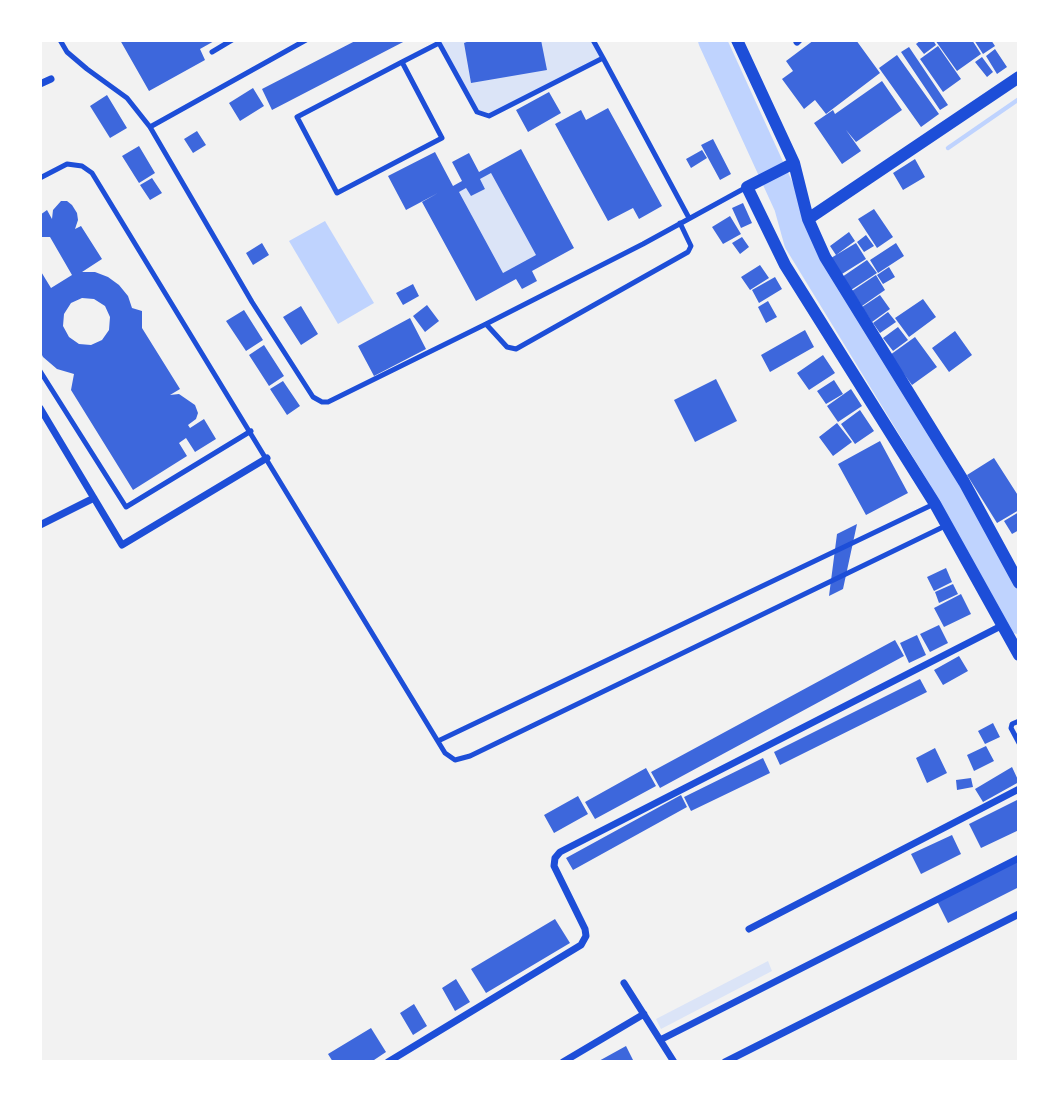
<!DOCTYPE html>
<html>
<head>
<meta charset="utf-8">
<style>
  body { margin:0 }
  #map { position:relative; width:1059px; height:1102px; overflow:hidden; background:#f2f2f2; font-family:"Public Sans",sans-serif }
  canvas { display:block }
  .frame { position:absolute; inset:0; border:42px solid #fff; pointer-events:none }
</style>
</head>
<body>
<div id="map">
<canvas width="1059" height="1102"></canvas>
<div class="frame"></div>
</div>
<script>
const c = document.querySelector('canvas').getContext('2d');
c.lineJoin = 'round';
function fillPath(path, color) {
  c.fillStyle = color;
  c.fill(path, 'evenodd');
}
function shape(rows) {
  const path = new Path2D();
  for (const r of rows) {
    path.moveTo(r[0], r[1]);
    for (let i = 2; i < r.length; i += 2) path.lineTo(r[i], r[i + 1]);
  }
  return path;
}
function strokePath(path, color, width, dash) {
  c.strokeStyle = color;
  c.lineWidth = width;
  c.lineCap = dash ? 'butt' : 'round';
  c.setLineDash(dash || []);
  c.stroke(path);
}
fillPath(shape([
  [437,40,593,40,603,58,494,115,477,112],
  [491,173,536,255,503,273,459,192,466,188,471,196,485,189,480,179],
  [768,961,772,971,661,1029,656,1019]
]), '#dbe4f7');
fillPath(shape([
  [325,221,374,303,338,324,289,241]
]), '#bfd3fe');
strokePath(shape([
  [948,148,1019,99]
]), '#bfd3fe', 4.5);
strokePath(shape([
  [712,40,788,206,798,242,941,476,1019,620]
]), '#bfd3fe', 28);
fillPath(shape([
  [120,40,216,40,200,49,205,60,149,91],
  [357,40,407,40,272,110,262,89],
  [472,40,541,40,547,70,471,83,464,43],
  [814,40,856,40,880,73,826,114,815,100,804,109,782,79,793,71,786,61],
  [921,40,933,40,936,45,924,54,916,44],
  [935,40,972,40,981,54,957,71],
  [974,40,991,40,995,46,983,54],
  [938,46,961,79,943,92,920,59],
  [909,47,948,105,940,110,901,52],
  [995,49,1007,67,997,74,986,56],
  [897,55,939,114,921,127,879,68],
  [982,57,993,72,987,77,975,62],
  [882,81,902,110,856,142,846,130,861,151,842,164,814,123,833,110,835,114],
  [253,88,264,106,240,121,229,103],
  [549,92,561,113,528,132,516,110],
  [107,95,127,128,110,138,90,106],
  [608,108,662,206,639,219,633,208,608,221,555,124,581,110,586,120],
  [197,131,206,145,193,153,184,139],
  [713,139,731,174,720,180,701,145],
  [139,146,155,173,139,183,122,156],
  [521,149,574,248,532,271,537,281,522,289,516,279,476,301,422,202,438,193,406,210,388,176,435,152,453,186,462,181,452,162,469,153,479,172],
  [491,173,536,255,503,273,459,192,466,188,471,196,485,189,480,179],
  [702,150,707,158,691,168,686,159],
  [915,159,925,177,903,190,893,173],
  [152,178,162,193,150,200,140,185],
  [61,201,67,201,72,205,77,213,78,220,75,229,81,226,102,259,82,272,95,272,108,277,119,285,128,296,132,308,142,311,142,328,180,389,170,395,179,394,195,405,198,413,196,419,188,425,190,428,204,419,216,439,195,452,186,438,179,443,187,456,133,490,71,390,74,374,57,369,43,357,40,351,40,270,51,288,72,275,50,237,40,237,40,215,47,210,52,219,53,210],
  [82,298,94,299,105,306,110,317,109,330,102,340,91,345,79,344,69,337,63,326,64,314,71,303],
  [743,203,752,223,741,228,732,208],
  [874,209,893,237,877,248,858,219],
  [730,216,741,234,723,244,712,227],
  [849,232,855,241,836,255,830,246],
  [866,235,874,246,864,252,857,242],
  [742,237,749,247,740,254,732,243],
  [262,243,269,255,253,265,246,253],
  [856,243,866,259,842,274,831,258],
  [896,243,904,256,878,273,870,260],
  [867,260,877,273,851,290,842,277],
  [760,265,769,278,750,290,741,277],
  [889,267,895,277,883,284,877,275],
  [876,275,885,290,862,306,852,291],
  [775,277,782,289,759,303,752,290],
  [413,284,419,296,403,305,396,293],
  [880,295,890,309,872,322,862,307],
  [923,299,936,317,909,337,895,318],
  [768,301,777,317,766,323,758,307],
  [427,305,439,321,425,332,413,316],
  [301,306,318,334,301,345,283,317],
  [244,310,263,340,246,351,226,321],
  [888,312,896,322,880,333,873,323],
  [410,318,426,349,374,376,358,346],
  [898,327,908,340,893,351,883,338],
  [805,330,814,347,770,372,761,355],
  [955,331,972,355,949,372,932,348],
  [915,337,937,367,912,385,890,355],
  [264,345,284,376,269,386,249,355],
  [823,355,835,373,809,390,797,373],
  [716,379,737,421,695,442,674,400],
  [834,380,843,394,826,404,817,391],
  [283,381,300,406,287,415,270,389],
  [851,389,862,406,838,422,827,406],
  [860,410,874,431,855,444,841,424],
  [837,423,852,442,833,456,819,437],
  [880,441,908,493,866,515,838,464],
  [994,458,1019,497,1019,510,997,523,967,475],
  [1019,512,1019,530,1012,534,1004,521],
  [857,524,843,589,829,596,837,534],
  [946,568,952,582,934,591,927,577],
  [953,584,958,594,939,603,935,592],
  [961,594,971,614,944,627,934,608],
  [939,625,948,643,930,652,920,634],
  [917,635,926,655,909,663,900,643],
  [895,640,904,656,660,788,651,772],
  [959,656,968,671,943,685,934,670],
  [920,679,927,692,780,765,774,752],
  [993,723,1000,737,985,744,978,731],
  [986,746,994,761,974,771,967,755],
  [935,748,947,773,927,783,916,758],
  [763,758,770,773,691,811,684,797],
  [1012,767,1019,782,983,802,975,789],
  [646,768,656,786,595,819,585,802],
  [971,778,973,787,957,790,956,780],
  [681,795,687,807,573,870,566,858],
  [578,796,588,814,554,833,544,815],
  [1019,799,1019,830,981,848,969,824],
  [952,835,961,854,921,874,911,854],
  [1019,859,1019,887,948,923,937,901],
  [555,919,570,943,486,993,471,969],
  [456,979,470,1002,455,1011,442,988],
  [414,1004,427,1026,413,1035,400,1013],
  [371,1028,386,1052,371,1062,333,1062,328,1054],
  [626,1046,634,1062,597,1062]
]), '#3d67dc');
strokePath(shape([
  [60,40,67,52,87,69,127,98,150,127,252,302,313,397,322,402,328,402,486,324,643,244,745,188],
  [439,43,477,112,489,116,603,58,593,40],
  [212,52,232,40],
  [603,58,689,218],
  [402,62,442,138,337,193,297,117,402,62,439,43],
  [150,127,306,40],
  [40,178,67,164,82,166,92,173,445,753,455,760,470,756,945,526],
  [486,324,507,347,516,349,688,252,691,246,680,223],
  [40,371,126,507,251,431],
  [1019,721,1012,724,1011,728,1019,743],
  [438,741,934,504]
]), '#1d4ed8', 5);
strokePath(shape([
  [797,42,799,40],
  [40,84,51,79],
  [40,408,122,545,267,458],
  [40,525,94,498],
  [749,929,1019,789],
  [624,983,674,1062],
  [660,1040,1019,858],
  [388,1062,581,945,586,936,585,929,554,866,555,858,560,852,1003,625],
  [563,1062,644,1014],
  [725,1062,1019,914]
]), '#1d4ed8', 7);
strokePath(shape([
  [737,40,794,163,808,219,825,257,964,482,1019,583],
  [794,163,747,187,785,265,935,504,1019,655],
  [808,219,1019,77]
]), '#1d4ed8', 12);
</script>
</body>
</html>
